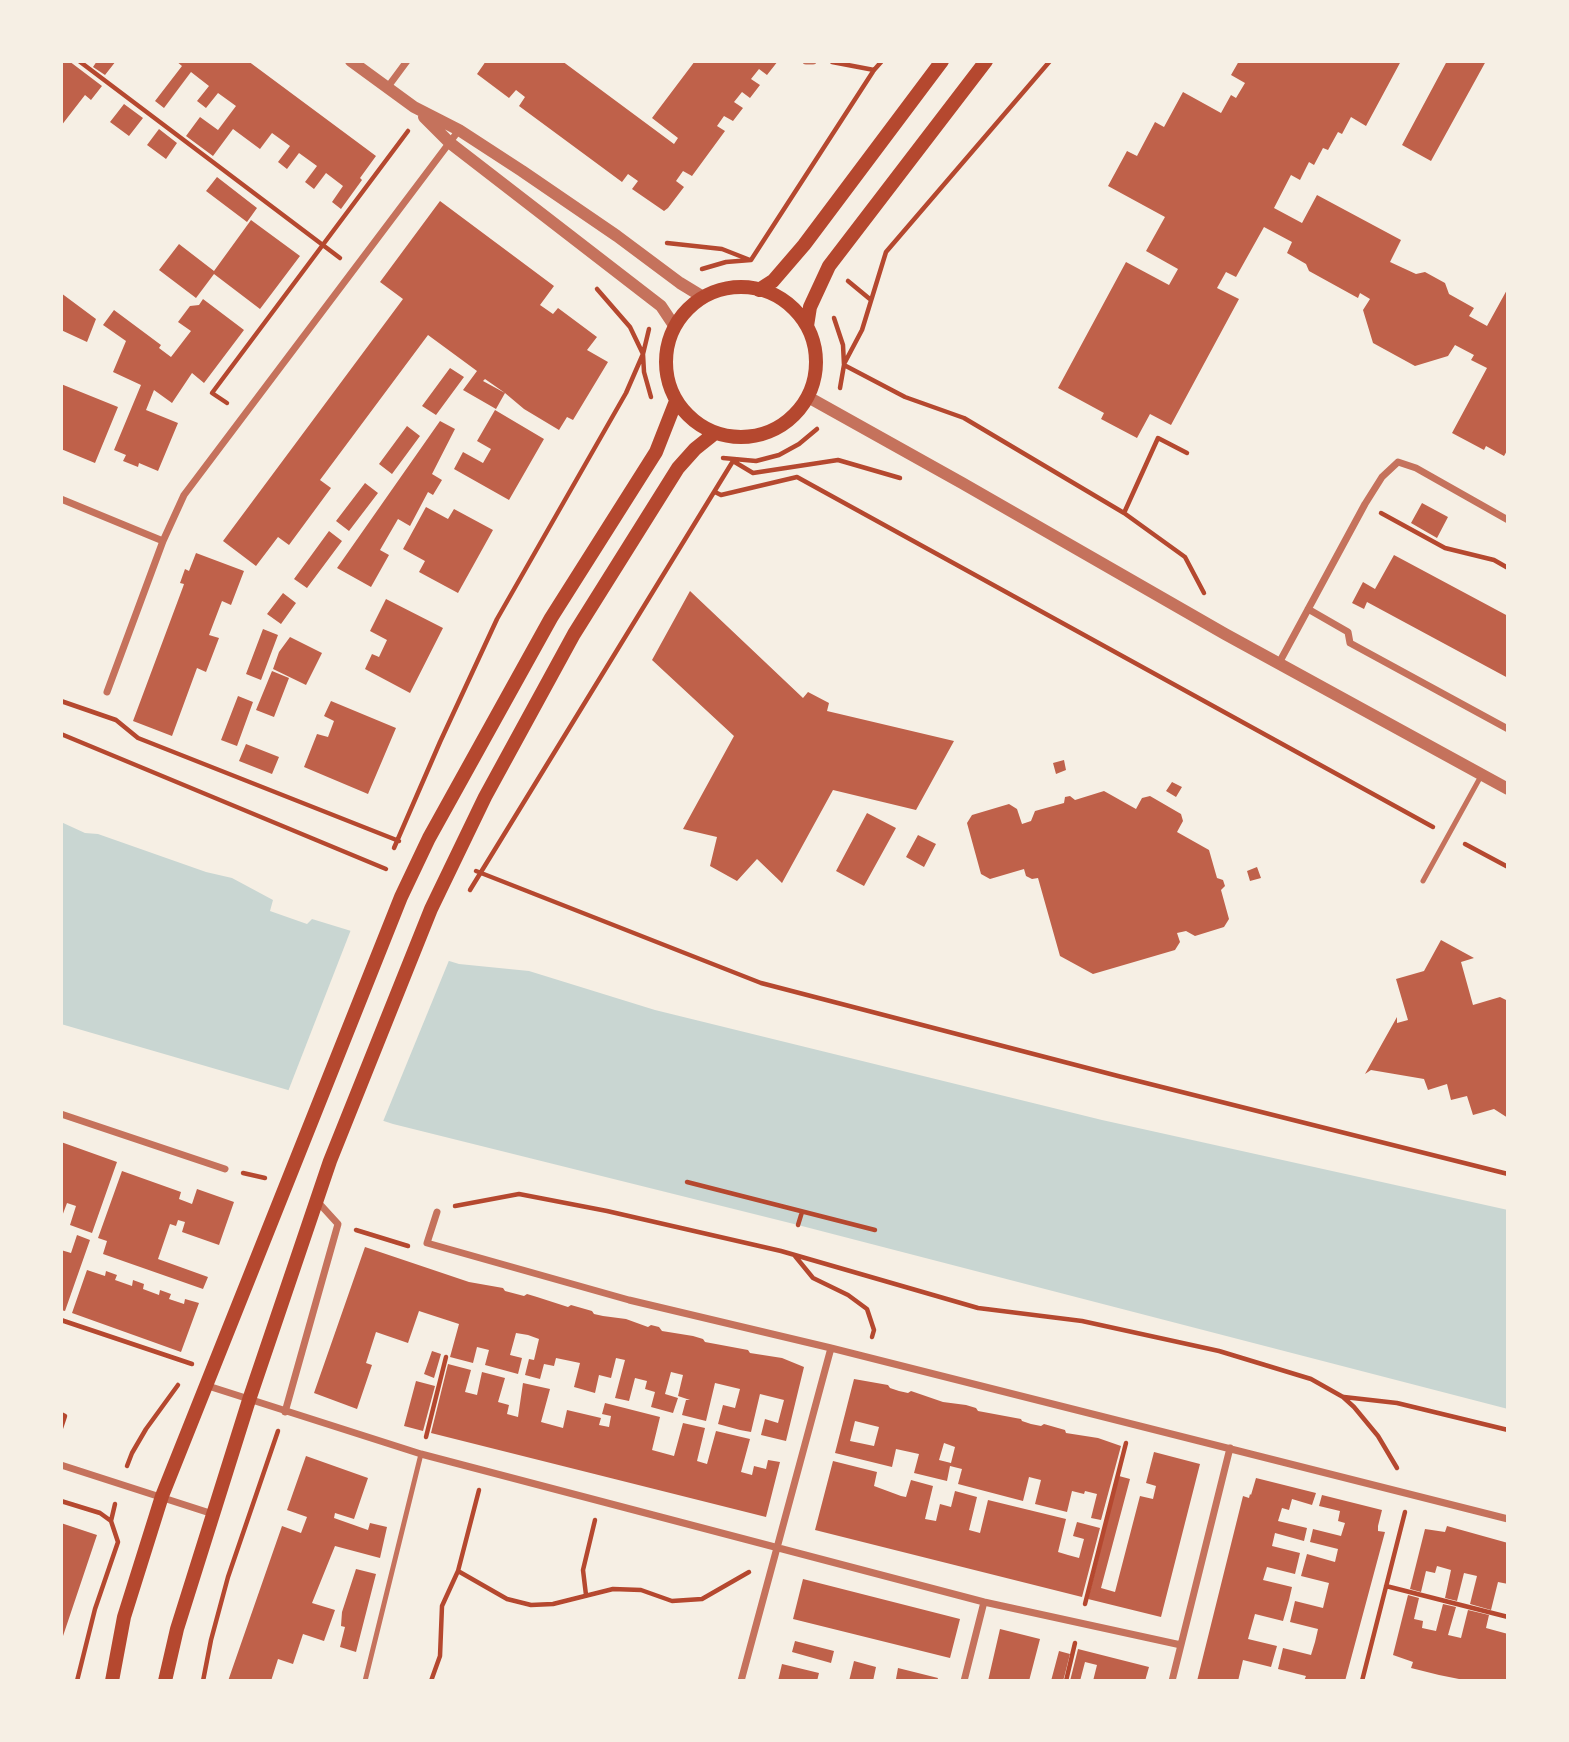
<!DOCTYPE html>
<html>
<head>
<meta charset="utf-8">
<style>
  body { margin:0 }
  #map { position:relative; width:1569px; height:1742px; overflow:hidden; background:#f6efe4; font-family:"Fira Sans Condensed",sans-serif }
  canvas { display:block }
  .frame { position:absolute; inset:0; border:63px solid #f6efe4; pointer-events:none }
</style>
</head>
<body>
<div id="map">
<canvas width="1569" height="1742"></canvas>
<div class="frame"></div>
</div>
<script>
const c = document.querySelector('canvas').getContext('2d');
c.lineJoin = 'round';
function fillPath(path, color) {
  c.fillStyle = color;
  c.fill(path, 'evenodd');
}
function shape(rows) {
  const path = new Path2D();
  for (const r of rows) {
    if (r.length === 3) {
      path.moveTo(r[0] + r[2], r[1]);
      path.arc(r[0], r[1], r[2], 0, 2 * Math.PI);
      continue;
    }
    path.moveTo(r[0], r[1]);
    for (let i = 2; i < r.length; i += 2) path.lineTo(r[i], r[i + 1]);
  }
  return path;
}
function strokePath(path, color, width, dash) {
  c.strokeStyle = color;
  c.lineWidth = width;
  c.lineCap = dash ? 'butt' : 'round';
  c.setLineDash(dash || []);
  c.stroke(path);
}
fillPath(shape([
  [61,822,85,833,98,834,206,872,232,878,273,900,270,911,307,924,312,919,459,964,529,971,655,1010,1102,1120,1508,1210,1508,1409,798,1225,393,1124,288,1090,61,1024]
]), '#c9d6d2');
fillPath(shape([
  [352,927,450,958,382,1124,287,1094]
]), '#f6efe4');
fillPath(shape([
  [61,61,69,61,102,86,91,100,85,95,61,126],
  [97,61,116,61,105,75,93,67],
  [176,61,248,61,376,156,360,178,362,180,341,209,332,202,343,186,326,173,314,189,305,182,317,166,299,153,287,169,278,162,290,146,272,133,260,149,233,129,213,156,186,136,200,117,218,130,236,106,218,93,206,108,197,101,209,86,191,72,164,108,155,101,182,66],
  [486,61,562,61,674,144,678,138,652,118,695,61,778,61,767,75,759,69,751,79,760,85,750,98,742,92,734,102,743,108,733,121,724,116,717,126,725,131,692,176,683,171,676,181,684,187,668,208,664,211,632,189,638,181,628,174,622,182,519,106,525,97,516,90,509,98,477,74],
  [1239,61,1401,61,1366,126,1351,117,1342,134,1338,132,1328,150,1323,148,1314,165,1309,162,1300,180,1291,175,1274,208,1302,223,1317,195,1401,240,1390,262,1416,274,1425,272,1445,283,1449,294,1474,308,1469,316,1487,326,1508,288,1508,449,1504,456,1486,446,1484,450,1452,433,1487,368,1471,360,1474,355,1455,345,1448,356,1415,366,1373,343,1363,310,1370,299,1360,293,1358,298,1309,271,1306,264,1287,253,1292,242,1264,227,1236,277,1226,272,1217,288,1239,299,1171,425,1150,414,1137,438,1101,419,1104,413,1058,388,1126,262,1169,285,1178,269,1146,251,1165,217,1108,186,1127,151,1137,156,1155,122,1164,127,1183,92,1221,113,1231,95,1236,98,1245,83,1231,75],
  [1447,61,1486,61,1431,161,1402,145],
  [124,104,143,118,129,136,110,122],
  [159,129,177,143,166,159,147,145],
  [217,177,257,208,247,222,206,191],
  [440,201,554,286,540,305,553,314,558,308,597,337,587,350,608,362,573,420,567,417,559,430,524,409,505,393,485,379,483,381,505,393,496,409,463,390,477,371,428,335,320,480,331,488,289,545,278,537,256,566,223,541,403,299,380,282],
  [251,220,300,256,260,309,214,274,196,298,159,270,179,244,214,271],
  [61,293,96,319,87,342,61,330],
  [203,299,244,330,204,383,192,373,172,403,154,390,146,410,178,423,158,471,139,463,138,467,123,461,126,455,114,450,141,385,113,372,126,341,103,325,114,310,161,345,159,348,171,357,191,331,178,322,190,306,199,305],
  [450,368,464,377,436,415,422,406],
  [61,384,118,407,95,463,61,449],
  [495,410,544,439,509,500,454,469,463,452,483,463,491,449,477,441],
  [440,421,455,429,432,474,442,480,433,495,428,492,410,526,398,519,380,550,389,555,371,587,337,568],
  [407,426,420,436,392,474,379,464],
  [365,483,378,493,349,531,336,521],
  [1422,503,1448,517,1437,538,1411,523],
  [426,507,448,519,454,509,493,530,458,593,419,572,425,561,403,549],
  [329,531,342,541,307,588,294,579],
  [196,553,244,571,231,605,222,601,209,635,219,638,206,672,197,668,172,736,133,721,183,587,184,584,180,583,185,569,189,571],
  [1394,555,1508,616,1508,678,1367,602,1364,609,1352,603,1363,582,1375,589],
  [690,591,803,698,808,692,829,703,827,711,954,741,916,810,833,790,782,883,757,859,737,881,710,866,717,837,683,829,734,736,652,660],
  [283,593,296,603,281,624,267,614],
  [386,599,443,628,410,693,365,669,372,654,379,657,387,640,370,631],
  [263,629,278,635,261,680,246,674],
  [290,637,322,653,306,685,273,669,279,652],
  [272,671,289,678,274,717,256,710],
  [238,696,253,702,237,746,221,740],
  [331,701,396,728,368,794,304,767,317,734,328,737,334,721,324,716],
  [246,744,279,757,272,774,239,761],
  [1064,760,1066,770,1056,774,1053,763],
  [1172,782,1182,787,1176,797,1166,791],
  [1104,791,1136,809,1142,798,1150,796,1181,814,1183,821,1177,832,1209,850,1217,878,1223,880,1225,886,1221,890,1229,919,1224,927,1195,936,1186,931,1177,933,1180,942,1175,950,1093,974,1060,956,1038,878,1032,879,1026,876,1024,869,990,879,981,874,967,823,972,815,1009,804,1017,809,1022,824,1031,821,1035,811,1064,803,1065,797,1070,796,1075,800],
  [867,813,896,828,864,886,836,871],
  [918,835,936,844,924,867,906,857],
  [1257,867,1261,878,1250,881,1247,871],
  [1441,940,1474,958,1461,962,1473,1005,1500,997,1508,1001,1508,1118,1494,1109,1473,1115,1467,1096,1451,1100,1447,1084,1428,1090,1424,1079,1371,1070,1365,1074,1397,1017,1397,1023,1408,1020,1396,979,1424,971],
  [61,1142,117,1162,92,1233,70,1225,76,1206,67,1203,61,1219],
  [122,1171,181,1192,179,1199,192,1204,197,1189,234,1202,219,1245,182,1232,185,1222,178,1220,176,1226,170,1224,158,1259,208,1277,203,1289,103,1254,107,1241,98,1238],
  [77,1235,90,1240,65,1311,61,1310,61,1250,71,1253],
  [365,1247,469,1282,503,1288,505,1291,524,1296,527,1294,537,1297,568,1307,571,1305,592,1311,594,1314,603,1316,626,1319,648,1327,651,1325,659,1327,662,1331,693,1336,703,1339,705,1342,748,1350,750,1353,782,1358,804,1367,786,1441,761,1435,765,1419,778,1423,784,1400,760,1394,751,1432,740,1430,718,1424,723,1405,735,1408,740,1389,715,1383,706,1421,682,1415,686,1400,690,1400,678,1396,683,1375,671,1372,665,1394,678,1398,673,1413,651,1407,655,1392,645,1389,647,1381,635,1378,629,1401,615,1398,625,1360,616,1358,611,1378,599,1375,595,1393,574,1387,580,1363,556,1358,554,1366,544,1364,540,1379,525,1375,529,1359,534,1360,539,1339,528,1335,516,1333,510,1355,522,1358,518,1374,485,1365,489,1350,477,1347,473,1363,450,1357,459,1324,419,1311,408,1343,376,1332,366,1363,372,1365,357,1409,314,1393],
  [87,1270,105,1276,106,1271,117,1275,115,1280,132,1286,133,1280,144,1284,143,1289,159,1295,160,1290,171,1294,169,1299,184,1304,185,1299,199,1303,181,1352,72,1313],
  [432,1351,441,1354,434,1378,424,1374],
  [448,1364,471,1370,465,1392,477,1395,482,1372,505,1378,498,1402,509,1405,507,1414,518,1417,523,1383,550,1389,541,1422,563,1428,567,1410,601,1418,599,1425,609,1427,611,1416,602,1414,605,1403,660,1417,652,1450,674,1456,683,1423,705,1428,697,1461,707,1464,716,1431,750,1439,741,1472,752,1475,754,1466,766,1469,768,1460,780,1462,766,1517,431,1433],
  [854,1379,888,1385,890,1388,899,1391,908,1393,911,1391,943,1402,966,1405,976,1408,978,1411,1021,1419,1022,1421,1031,1424,1041,1426,1044,1424,1065,1430,1066,1433,1098,1438,1121,1446,1101,1520,1091,1518,1097,1494,1085,1491,1084,1494,1072,1491,1067,1512,1035,1504,1041,1480,1029,1477,1023,1501,958,1484,962,1469,950,1466,947,1481,914,1473,919,1454,896,1449,892,1467,835,1453],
  [855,1421,879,1427,874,1446,850,1441],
  [944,1443,955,1447,951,1463,939,1460],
  [416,1381,435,1386,423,1431,404,1426],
  [1154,1452,1200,1464,1161,1617,1088,1599,1119,1476,1130,1479,1101,1588,1115,1592,1140,1496,1153,1499,1156,1486,1146,1483],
  [306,1456,368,1478,354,1519,335,1513,334,1518,368,1530,370,1523,387,1527,380,1558,335,1546,312,1603,335,1610,324,1641,303,1634,293,1664,278,1659,271,1681,228,1681,282,1526,301,1533,307,1517,287,1510],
  [833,1461,877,1472,874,1486,901,1496,906,1497,911,1480,933,1486,925,1519,936,1521,940,1504,951,1507,955,1491,977,1497,969,1530,980,1533,988,1500,1066,1519,1058,1552,1068,1555,1079,1558,1084,1539,1073,1536,1077,1522,1100,1528,1082,1597,815,1530],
  [1256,1478,1316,1493,1312,1505,1292,1499,1289,1510,1282,1508,1278,1521,1307,1528,1304,1541,1275,1533,1272,1546,1300,1553,1295,1574,1267,1567,1263,1580,1292,1587,1289,1600,1283,1621,1255,1614,1248,1639,1277,1646,1271,1667,1243,1660,1238,1681,1197,1681,1243,1496,1249,1498,1250,1494,1251,1495],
  [1322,1495,1382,1510,1378,1526,1378,1531,1385,1532,1345,1681,1304,1681,1306,1676,1278,1669,1283,1648,1311,1655,1315,1642,1318,1629,1290,1622,1295,1601,1323,1608,1329,1583,1301,1576,1307,1554,1335,1562,1338,1549,1310,1542,1313,1529,1341,1536,1345,1523,1338,1521,1340,1511,1319,1506],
  [61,1523,97,1535,62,1639,61,1639],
  [1447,1526,1508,1543,1508,1584,1498,1582,1491,1610,1470,1604,1477,1576,1464,1573,1457,1601,1445,1598,1451,1570,1437,1566,1435,1573,1426,1571,1421,1592,1410,1589,1425,1529,1445,1532],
  [356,1569,376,1574,356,1652,340,1647,345,1627,341,1626,342,1612],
  [803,1579,960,1619,950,1658,793,1619],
  [1408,1595,1419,1598,1414,1619,1423,1621,1422,1628,1436,1631,1443,1604,1456,1607,1448,1635,1461,1638,1468,1610,1489,1615,1486,1628,1508,1634,1508,1681,1469,1681,1439,1675,1411,1668,1413,1662,1393,1655],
  [1000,1629,1040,1639,1029,1681,988,1681],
  [795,1641,834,1651,831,1663,792,1652],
  [1078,1649,1149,1667,1145,1681,1093,1681,1097,1665,1085,1662,1080,1681,1070,1681],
  [1059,1651,1070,1654,1065,1674,1063,1681,1051,1681],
  [854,1661,876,1667,873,1681,849,1681],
  [782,1664,819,1673,817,1681,778,1681],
  [898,1668,938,1678,937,1681,896,1679]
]), '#bf614a');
strokePath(shape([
  [79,61,340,258],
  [832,62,874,70],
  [667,243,722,249,750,260],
  [751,260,874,70,882,61],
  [702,269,726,262,751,260],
  [848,281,871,300],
  [597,289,630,327,643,354,644,372,651,397],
  [834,318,843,345,844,365,840,388],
  [844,364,862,330,886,252,1050,61],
  [844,365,905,397,964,418,1124,513,1185,557,1204,593],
  [227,403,212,393,408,131],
  [723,458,756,461,779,455,799,444,817,429],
  [733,461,753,473,838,460,900,478],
  [715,492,721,495,797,477,1433,827],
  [1124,513,1158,438,1187,453],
  [1381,513,1445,548,1494,560,1508,568],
  [61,701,116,720,138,738,399,841],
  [61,734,386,869],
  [1465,844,1508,867],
  [394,848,440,742,497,619,626,393,643,354,649,329],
  [476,871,761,983,1118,1076,1508,1174],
  [470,890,733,461],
  [243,1173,265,1178],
  [687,1182,875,1230],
  [455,1206,519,1194,607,1211,781,1251,978,1308,1082,1321,1219,1351,1311,1379,1343,1397,1354,1407,1378,1436,1397,1468],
  [798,1225,802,1212],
  [356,1230,408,1246],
  [795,1256,813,1278,848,1295,867,1309,874,1330,872,1337],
  [61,1320,192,1364],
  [1344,1397,1397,1403,1508,1430],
  [61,1414,65,1416,61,1428],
  [426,1437,446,1357],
  [127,1466,132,1453,146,1429,178,1385],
  [61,1501,100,1513,111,1521],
  [458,1571,507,1599,531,1605,553,1604,613,1589,641,1590,672,1601,702,1599,749,1572],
  [1386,1586,1508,1617],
  [586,1595,583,1570,595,1520],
  [1085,1604,1126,1443],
  [77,1681,95,1609,118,1542,111,1521,115,1504],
  [203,1681,211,1640,228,1577,278,1431],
  [431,1681,440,1656,442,1606,458,1571,479,1490],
  [1066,1681,1075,1643],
  [1362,1681,1405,1512]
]), '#b5482f', 4.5);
strokePath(shape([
  [1423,881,1481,776],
  [365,1681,421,1454]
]), '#c5725c', 5);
strokePath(shape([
  [806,61,813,61],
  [387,88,407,61],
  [61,499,163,541],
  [1308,609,1348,632,1350,643,1508,729],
  [1279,663,1365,504,1382,477,1398,462,1416,468,1508,520],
  [107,692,163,541,184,495,459,130],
  [61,1114,225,1169],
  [437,1212,427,1243,629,1300,831,1348,1508,1519],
  [205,1385,421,1454,984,1602,1181,1645],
  [285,1412,338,1224,317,1201],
  [61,1465,213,1514],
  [741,1681,831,1348],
  [964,1681,984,1602],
  [1172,1681,1230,1448]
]), '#c5725c', 7);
strokePath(shape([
  [351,61,414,107,459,130,522,171,617,236,680,283,703,297],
  [424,117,450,143,661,306,675,327],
  [808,397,962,483,1225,634,1508,789]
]), '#c5725c', 12);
strokePath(shape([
  [741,362,75],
  [759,290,773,281,804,245,942,61],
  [807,326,810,307,829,266,986,61],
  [112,1681,124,1617,162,1496,401,897,429,838,551,618,656,452,676,401],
  [165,1681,177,1629,249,1400,330,1161,431,909,485,797,574,634,678,468,695,449,715,433]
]), '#b5482f', 14);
</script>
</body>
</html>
